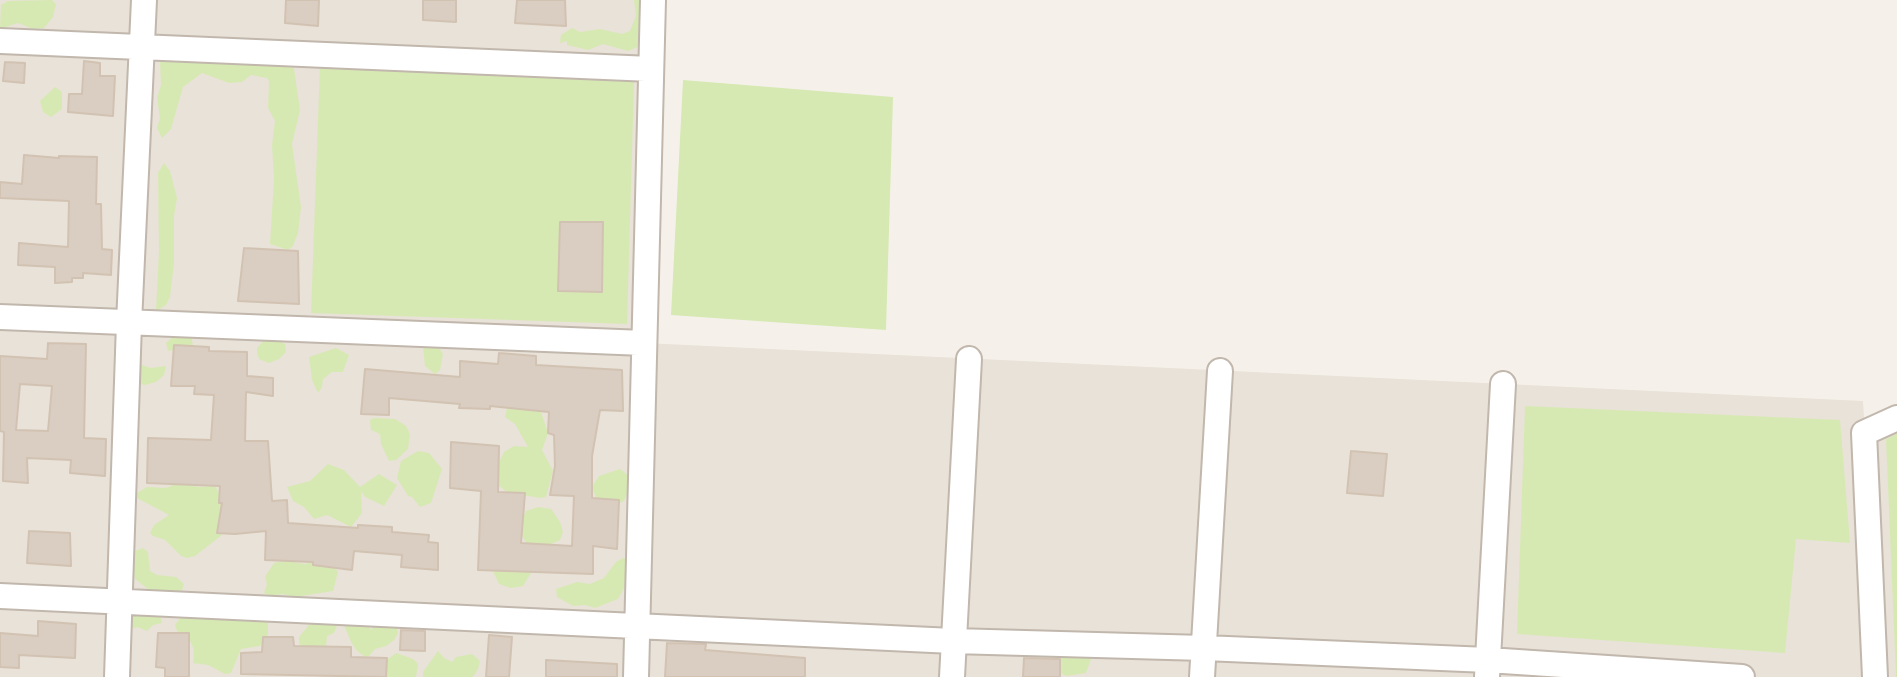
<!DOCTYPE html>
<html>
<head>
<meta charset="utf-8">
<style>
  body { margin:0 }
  canvas { display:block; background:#f5f1ea }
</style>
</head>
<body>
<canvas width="1897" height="677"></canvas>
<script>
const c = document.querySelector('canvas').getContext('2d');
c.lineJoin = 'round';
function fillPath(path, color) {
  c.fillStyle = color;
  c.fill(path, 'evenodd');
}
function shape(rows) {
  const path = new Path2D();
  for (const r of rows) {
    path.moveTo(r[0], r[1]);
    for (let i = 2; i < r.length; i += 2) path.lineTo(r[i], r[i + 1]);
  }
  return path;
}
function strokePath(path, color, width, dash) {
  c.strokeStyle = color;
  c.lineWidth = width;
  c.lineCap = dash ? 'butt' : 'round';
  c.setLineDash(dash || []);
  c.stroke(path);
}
fillPath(shape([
  [0,0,653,0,645,343,1863,401,1865,433,1897,418,1897,677,0,677]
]), '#e9e2d8');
fillPath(shape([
  [52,0,56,4,53,17,44,28,33,29,18,23,0,29,1,5,8,1],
  [634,0,660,0,640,46,628,51,603,44,588,50,567,45,567,41,560,43,561,35,572,28,580,32,600,29,622,34,630,31,636,16],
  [164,56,293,62,300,110,292,144,301,207,298,233,293,246,288,250,270,244,274,179,272,145,275,121,268,108,269,81,267,78,251,75,242,82,229,83,202,73,183,87,171,129,162,138,157,128,160,118,157,98,161,85,160,63],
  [320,64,634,82,627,324,311,313],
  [683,80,893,97,886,330,671,315],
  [55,87,62,92,62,109,51,117,43,112,40,101],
  [164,163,170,171,177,198,174,216,174,263,170,297,166,305,156,311,159,251,158,173],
  [178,332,191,335,193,346,168,351,166,343],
  [268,336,285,344,286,352,279,359,269,363,259,359,257,352,257,348],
  [430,341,436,343,443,354,440,370,435,374,425,366,423,346],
  [336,348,349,355,343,372,332,372,323,379,322,387,318,393,312,380,309,357],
  [139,364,150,368,166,366,164,375,156,382,145,385,137,383],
  [539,406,548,433,542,450,553,471,546,497,540,498,507,492,498,485,495,471,504,452,514,446,528,447,515,424,505,417,507,408],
  [1525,406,1840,420,1850,543,1796,539,1785,653,1517,634],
  [374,418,395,419,406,426,410,434,408,449,396,460,389,461,381,444,380,434,371,430,370,420],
  [1897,434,1897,677,1896,677,1886,439],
  [418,451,429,453,442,469,431,503,420,507,412,497,408,496,397,478,401,461],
  [328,464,344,470,360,487,379,474,397,485,384,506,365,497,361,491,362,513,351,527,327,515,314,519,304,507,293,501,287,487,310,481],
  [620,469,633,479,624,501,619,503,610,499,598,503,592,487,599,476],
  [191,484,198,487,215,486,223,500,219,520,223,532,222,535,195,556,187,558,181,556,165,540,153,536,150,533,154,525,169,515,137,498,137,493,147,487,166,488,173,485],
  [538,507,551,509,560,522,563,532,560,540,549,545,527,544,521,534,523,517,526,511],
  [143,548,148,552,150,571,157,575,176,577,184,584,180,596,168,597,148,589,135,579,132,561,135,551],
  [623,558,630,561,628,581,618,599,595,608,585,605,573,606,557,597,556,589,577,582,590,584,604,578,616,562],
  [286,561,305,564,317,561,334,567,338,572,333,591,295,597,283,594,271,596,264,593,267,584,265,577,274,563],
  [532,561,531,573,523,586,511,588,499,584,489,563],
  [185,612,268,616,268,634,260,646,241,649,231,673,225,674,208,665,193,663,194,650,189,638,177,631,175,625],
  [149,613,160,615,162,623,153,625,147,631,137,627,132,629,133,615],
  [382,617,395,621,398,633,394,640,386,646,375,649,367,658,357,651,351,642,344,625,350,619,364,619,371,630],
  [331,619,337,626,334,633,327,636,326,648,302,647,299,643,299,637,309,625],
  [438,651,444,658,452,662,456,657,472,654,480,661,478,669,473,677,423,677,423,672],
  [396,653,413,659,418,664,416,677,383,677,384,662],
  [1085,654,1091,659,1086,673,1066,676,1057,671,1055,658]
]), '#d7e9b3');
const building = shape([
  [286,0,319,0,318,26,285,23,286,0],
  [423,0,456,0,456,22,423,20,423,0],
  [517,0,565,0,566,26,515,23,517,0],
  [84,61,100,63,100,76,115,76,113,116,68,112,69,94,82,94,84,61],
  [5,62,25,63,24,83,3,81,5,62],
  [24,155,59,158,59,156,97,157,96,204,101,204,102,249,112,250,111,275,83,273,83,278,72,278,72,282,55,283,55,267,18,265,19,243,68,247,69,201,0,198,0,182,22,184,24,155],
  [560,222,603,222,602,292,558,291,560,222],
  [244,248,298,251,299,304,238,301,244,248],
  [48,343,86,344,84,438,106,439,105,476,70,473,71,460,27,458,28,483,3,481,4,432,0,431,0,356,47,359,48,343],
  [20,384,52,386,48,431,16,430,20,384],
  [174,345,209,347,209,351,247,352,247,376,273,378,273,396,246,392,245,441,268,441,272,501,287,500,288,523,358,528,358,525,392,527,392,532,429,535,428,542,438,543,438,570,401,567,402,555,354,551,352,570,313,565,313,562,265,560,266,531,235,534,217,533,222,503,219,503,220,486,147,483,148,438,211,440,214,395,194,394,195,386,171,386,174,345],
  [499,353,536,356,536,365,622,370,623,411,600,410,592,456,592,498,619,500,617,549,593,546,593,574,478,570,481,491,450,488,451,442,499,446,498,492,525,493,521,543,572,546,574,496,550,495,555,466,554,435,548,433,549,412,490,406,490,409,459,408,460,404,389,398,389,415,361,414,365,369,460,377,460,361,498,364,499,353],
  [1351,451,1387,454,1383,496,1347,493,1351,451],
  [29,531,70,533,71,566,27,563,29,531],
  [38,621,76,624,75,658,19,655,19,668,0,667,0,633,38,636,38,621],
  [401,630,425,631,425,651,400,650,401,630],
  [158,633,189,633,189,677,165,677,165,668,156,667,158,633],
  [489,635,512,637,509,677,486,677,489,635],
  [263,637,293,637,294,646,351,647,351,657,387,658,386,677,241,674,241,653,262,652,263,637],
  [667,643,706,644,705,650,805,658,805,677,665,677,667,643],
  [1024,658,1060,659,1060,677,1023,677,1024,658],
  [546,660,617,664,617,677,546,677,546,660]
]);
fillPath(building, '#dacec2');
strokePath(building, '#d2c2b2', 2);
const minor = shape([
  [0,41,651,69],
  [0,317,644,343],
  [0,596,953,641,1204,648,1488,660,1742,677],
  [117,677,129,323,144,0],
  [636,677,653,0],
  [952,677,969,359],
  [1202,677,1220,371],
  [1487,677,1503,384],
  [1875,677,1864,433,1897,418]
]);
strokePath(minor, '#c1b7ac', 28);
strokePath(minor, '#fff', 24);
</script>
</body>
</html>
